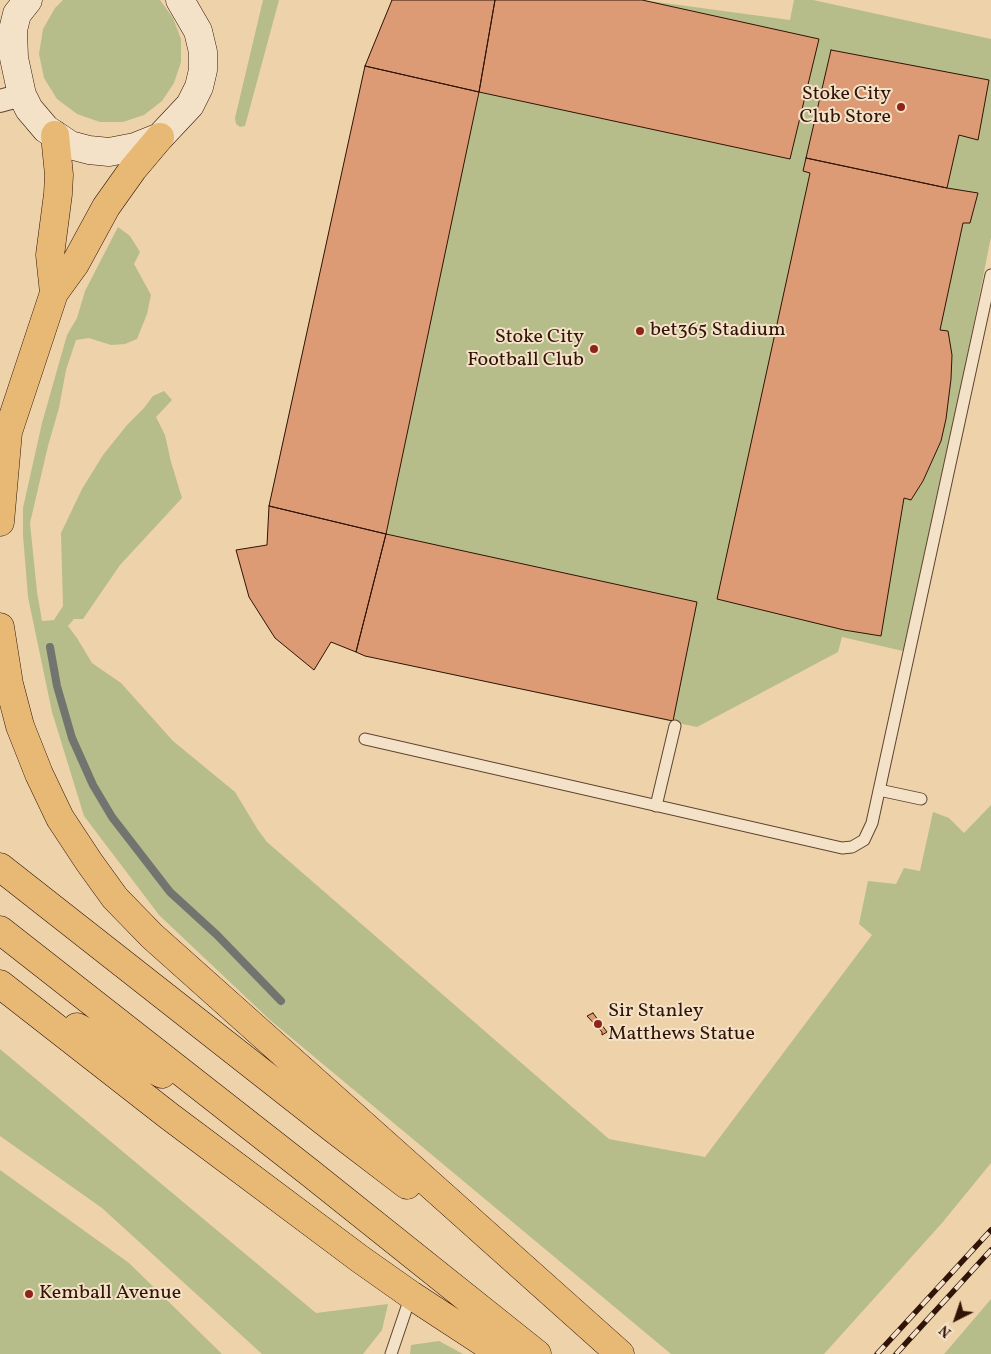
<!DOCTYPE html>
<html>
<head>
<meta charset="utf-8">
<style>
  body { margin:0 }
  #map { position:relative; width:991px; height:1354px; overflow:hidden; background:#eed2aa; font-family:Vollkorn,serif }
  canvas { display:block }
  .north { position:absolute; left:931px; top:1294px; width:50px; height:50px; -webkit-text-stroke:4px #f4e2c8; paint-order:stroke; rotate:221deg; font-size:14px; font-weight:700; line-height:20px; text-align:center; color:#311407 }
  .north::after { content:''; display:block; margin:auto; width:18px; height:22px; background:#311407; clip-path:polygon(50% 0,100% 100%,50% 72%,0 100%) }
</style>
</head>
<body>
<div id="map">
<canvas width="991" height="1354"></canvas>
<div class="north">N</div>
</div>
<script>
const c = document.querySelector('canvas').getContext('2d');
c.lineJoin = 'round';
function fillPath(path, color) {
  c.fillStyle = color;
  c.fill(path, 'evenodd');
}
function shape(rows) {
  const path = new Path2D();
  for (const r of rows) {
    path.moveTo(r[0], r[1]);
    for (let i = 2; i < r.length; i += 2) path.lineTo(r[i], r[i + 1]);
  }
  return path;
}
function strokePath(path, color, width, dash) {
  c.strokeStyle = color;
  c.lineWidth = width;
  c.lineCap = dash ? 'butt' : 'round';
  c.setLineDash(dash || []);
  c.stroke(path);
}
function drawText(font, color, halo, rows, align = 'center') {
  c.font = font + ' Vollkorn,serif';
  c.lineWidth = 4;
  c.setLineDash([]);
  c.textBaseline = 'middle';
  c.strokeStyle = halo;
  c.fillStyle = color;
  for (const [text, x, y, turn = 0] of rows) {
    c.save();
    c.translate(x, y);
    c.rotate((+turn || 0) * Math.PI / 180);
    c.textAlign = isNaN(turn) ? turn : align;
    if (halo) c.strokeText(text, 0, 0);
    c.fillText(text, 0, 0);
    c.restore();
  }
}
fillPath(shape([
  [63,0,160,0,173,18,181,39,181,62,174,83,162,101,144,115,123,122,100,122,77,114,57,99,44,78,39,54,43,29,55,8],
  [263,0,279,0,245,126,240,127,236,124,235,118],
  [392,0,642,0,790,20,794,0,813,0,991,39,991,237,959,397,903,651,842,637,838,652,697,727,365,656,331,642,314,670,275,638,249,597,237,550,267,545,269,504,365,66],
  [118,227,130,236,140,252,134,264,151,295,147,314,137,339,125,344,111,345,89,338,76,340,66,370,59,408,48,446,30,523,37,592,42,621,54,620,63,606,61,533,82,489,103,455,127,425,144,408,153,396,164,391,172,400,156,417,165,435,171,462,182,498,120,565,83,619,74,619,68,626,77,638,92,663,121,683,173,741,235,792,258,830,267,842,609,1139,705,1157,872,935,859,924,868,881,896,884,904,868,920,871,933,812,949,818,964,833,991,805,991,1163,942,1223,824,1354,671,1354,270,1020,159,915,84,816,52,712,28,597,23,535,23,508,42,423,67,335,77,318,85,291],
  [0,1049,316,1313,388,1304,382,1330,363,1354,262,1354,102,1208,0,1136],
  [0,1170,129,1263,222,1354,0,1354],
  [991,1299,991,1354,944,1354,951,1346],
  [439,1341,463,1354,410,1354,411,1345]
]), '#b6bd8a');
strokePath(shape([
  [50,647,57,686,72,738,93,785,112,817,170,892,217,935,281,1001]
]), '#72756f', 8);
const building = shape([
  [392,0,495,0,479,92,365,66,392,0],
  [495,0,642,0,819,39,790,159,479,92,495,0],
  [831,50,989,80,978,140,959,135,947,188,806,158,831,50],
  [365,66,479,92,386,534,269,506,365,66],
  [806,158,947,188,978,193,970,223,963,223,940,330,948,331,952,355,951,379,946,419,941,441,923,481,911,500,904,498,881,636,844,630,717,599,810,173,803,171,806,158],
  [269,506,386,534,356,652,331,642,314,670,275,638,249,597,236,550,267,545,269,506],
  [386,534,697,602,673,721,365,656,356,652,386,534],
  [593,1013,607,1032,602,1035,602,1032,587,1016,593,1013]
]);
fillPath(building, '#dc9a75');
strokePath(building, '#311407', 1);
const lane = shape([
  [365,739,842,848,852,847,864,840,872,823,991,275],
  [879,790,921,799],
  [656,806,675,726],
  [391,1354,411,1295]
]);
const street = shape([
  [0,101,22,95]
]);
const secondary = shape([
  [28,0,17,14,13,30,14,58,22,95,29,109,46,129,70,145,89,150,109,152,135,147,160,137,190,105,199,87,203,70,203,52,198,31,180,0]
]);
const highway = shape([
  [54,293,50,255,58,194,59,175,55,135],
  [0,522,8,432,54,293,75,264,106,207,133,169,160,137],
  [0,627,9,684,20,726,39,774,60,818,89,862,115,898,152,936,620,1354],
  [0,867,335,1130,407,1185],
  [0,930,309,1172,537,1354],
  [0,984,169,1116,360,1259,411,1295,501,1354],
  [77,1027,162,1074]
]);
strokePath(lane, '#604430', 13);
strokePath(street, '#604430', 24);
strokePath(secondary, '#311407', 29);
strokePath(highway, '#311407', 29);
strokePath(lane, '#f4e2c8', 11);
strokePath(street, '#f4e2c8', 22);
strokePath(secondary, '#f4e2c8', 28);
strokePath(highway, '#e7b975', 28);
const rail = shape([
  [877,1354,991,1230],
  [896,1354,991,1250]
]);
strokePath(rail, '#311407', 5.5);
strokePath(rail, '#f4e2c8', 4, [11]);
for (const [x, y, r, color] of [
  [901,107,5,"#8f2418"],
  [640,331,5,"#8f2418"],
  [594,349,5,"#8f2418"],
  [598,1024,5,"#8f2418"],
  [29,1294,5,"#8f2418"]
]) {
  const dot = new Path2D();
  dot.arc(x, y, r, 0, 2 * Math.PI);
  c.fillStyle = color;
  c.fill(dot);
  strokePath(dot, '#f4e2c8', 2);
}
drawText('20px', '#311407', '#f4e2c8', [
  ["Stoke City",891,95,"right"],
  ["Club Store",891,118,"right"],
  ["bet365 Stadium",650,331],
  ["Stoke City",584,338,"right"],
  ["Football Club",584,361,"right"],
  ["Sir Stanley",608,1012],
  ["Matthews Statue",608,1035],
  ["Kemball Avenue",39,1294]
], 'left');
</script>
</body>
</html>
